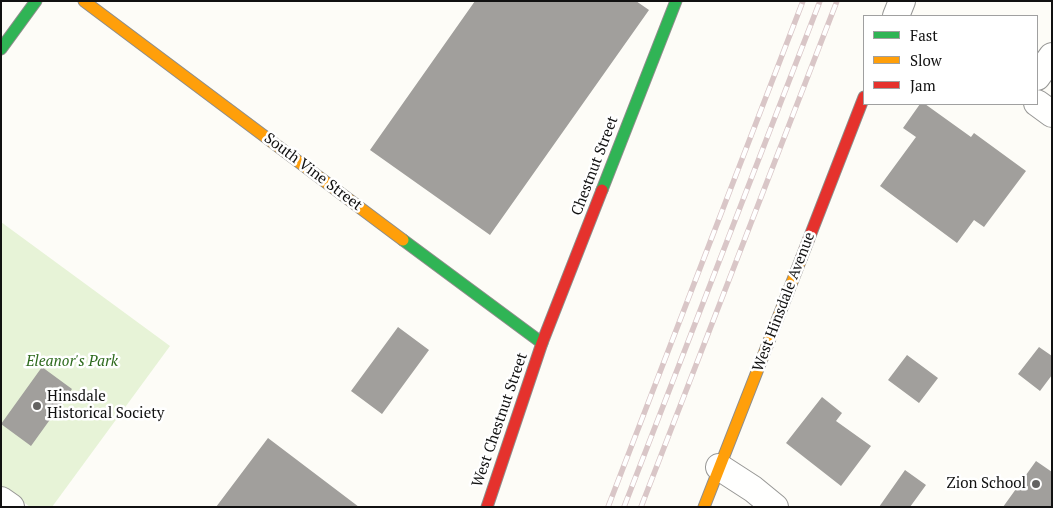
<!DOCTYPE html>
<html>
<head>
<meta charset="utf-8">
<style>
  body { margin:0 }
  #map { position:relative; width:1053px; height:508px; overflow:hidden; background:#fdfcf7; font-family:"PT Serif",serif }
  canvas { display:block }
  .frame { position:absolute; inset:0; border:2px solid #111; pointer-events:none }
  .legend { position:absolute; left:863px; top:15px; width:175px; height:90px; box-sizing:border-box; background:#fff; border:1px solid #a0a0a0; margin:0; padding:6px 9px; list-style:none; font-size:15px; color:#111 }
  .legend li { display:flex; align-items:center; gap:10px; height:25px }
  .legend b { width:25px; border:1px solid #a0a0a0 }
</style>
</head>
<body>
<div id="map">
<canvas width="1053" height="508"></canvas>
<div class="frame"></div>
<ul class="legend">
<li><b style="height:6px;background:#30b455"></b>Fast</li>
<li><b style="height:6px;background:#ff9f0a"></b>Slow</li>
<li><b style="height:6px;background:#e5322d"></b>Jam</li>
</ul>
</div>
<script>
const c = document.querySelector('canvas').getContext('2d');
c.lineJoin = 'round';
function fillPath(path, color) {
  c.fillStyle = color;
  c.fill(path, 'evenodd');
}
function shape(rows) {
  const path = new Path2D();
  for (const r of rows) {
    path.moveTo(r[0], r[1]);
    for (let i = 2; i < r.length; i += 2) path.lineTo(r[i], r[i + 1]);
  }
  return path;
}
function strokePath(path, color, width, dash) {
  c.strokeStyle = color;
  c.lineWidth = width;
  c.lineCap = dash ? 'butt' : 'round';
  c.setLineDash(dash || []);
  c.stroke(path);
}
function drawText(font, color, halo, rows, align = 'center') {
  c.font = font + ' "PT Serif",serif';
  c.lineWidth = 5;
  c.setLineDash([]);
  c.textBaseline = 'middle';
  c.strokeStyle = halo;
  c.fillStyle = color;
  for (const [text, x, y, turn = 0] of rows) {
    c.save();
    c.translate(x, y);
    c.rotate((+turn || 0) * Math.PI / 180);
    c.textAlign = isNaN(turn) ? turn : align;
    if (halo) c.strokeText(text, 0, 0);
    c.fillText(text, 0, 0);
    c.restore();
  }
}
fillPath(shape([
  [1,222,170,346,52,507,30,507,1,485]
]), '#e7f3d7');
fillPath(shape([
  [475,1,636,1,649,10,490,235,370,150],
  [920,104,925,104,971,137,974,133,1026,171,984,227,974,220,957,243,880,186,916,137,903,128],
  [398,327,429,350,382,414,351,391],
  [1039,347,1052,356,1052,375,1040,391,1018,374],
  [907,355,938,378,919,403,888,380],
  [42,367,72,389,31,446,1,424],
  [822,397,842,413,836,421,871,446,841,486,786,443],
  [268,438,359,507,216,507],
  [1036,461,1052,472,1052,507,1003,507],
  [905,470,926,485,910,507,879,507]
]), '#a19f9c');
const street = shape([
  [896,16,902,1],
  [1037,77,1052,56],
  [1037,103,1052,114],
  [719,467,753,489,775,507],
  [1,500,11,507]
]);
const fast = shape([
  [1,49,36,1],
  [602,190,676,1],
  [403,240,542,343]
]);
const slow = shape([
  [84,1,403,240],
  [704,507,801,259]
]);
const jam = shape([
  [801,259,864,97],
  [487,507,542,343,602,190]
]);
strokePath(street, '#979795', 28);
strokePath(fast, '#8e8d8b', 13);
strokePath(slow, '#8e8d8b', 13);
strokePath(jam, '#8e8d8b', 13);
strokePath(street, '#fffffe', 26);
strokePath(fast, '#30b455', 11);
strokePath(slow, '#ff9f0a', 11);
strokePath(jam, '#e5322d', 11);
const rail = shape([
  [608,507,803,1],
  [624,507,820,1],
  [641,507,837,1]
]);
strokePath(rail, '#d9c6c7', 5.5);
strokePath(rail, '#fff', 4, [11]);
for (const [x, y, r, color] of [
  [37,406,5,"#646362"],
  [1036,484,5,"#646362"]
]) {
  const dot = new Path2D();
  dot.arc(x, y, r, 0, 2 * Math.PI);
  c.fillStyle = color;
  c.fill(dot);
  strokePath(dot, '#fff', 2);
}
drawText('15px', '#111', '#fff', [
  ["Chestnut Street",595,166,-69],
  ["South Vine Street",313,172,37],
  ["West Hinsdale Avenue",784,302,-69],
  ["West Chestnut Street",500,420,-71]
]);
drawText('italic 15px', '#2f6b1f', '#fff', [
  ["Eleanor's Park",72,362]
]);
drawText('15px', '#111', '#fff', [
  ["Hinsdale",47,397],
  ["Historical Society",47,414],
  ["Zion School",1026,484,"right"]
], 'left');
</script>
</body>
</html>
